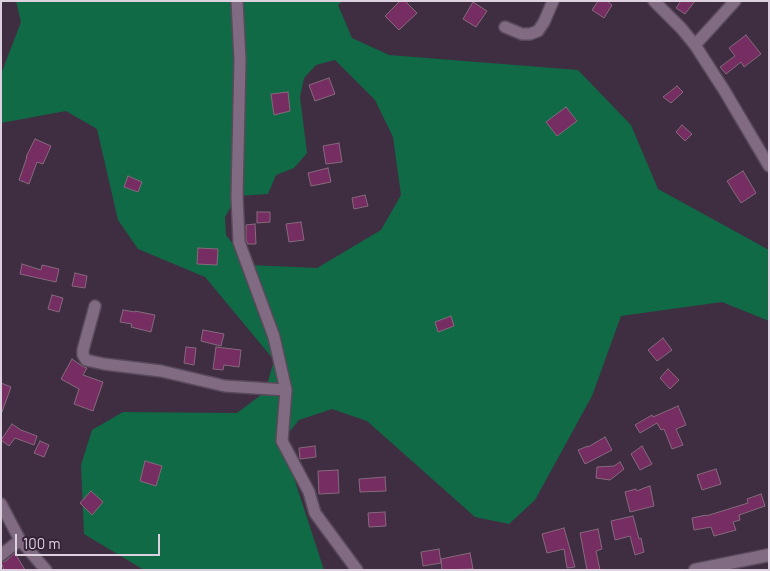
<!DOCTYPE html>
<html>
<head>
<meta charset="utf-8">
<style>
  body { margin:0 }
  #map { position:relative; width:770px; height:571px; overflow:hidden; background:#3f2d42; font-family:Barlow,sans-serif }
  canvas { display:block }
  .frame { position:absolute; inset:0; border:2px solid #ddd1df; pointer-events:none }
  .scale { position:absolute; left:15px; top:534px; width:145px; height:22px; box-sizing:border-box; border:2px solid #ddd1df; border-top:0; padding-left:6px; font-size:15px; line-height:18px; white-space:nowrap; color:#ddd1df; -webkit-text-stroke:4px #352338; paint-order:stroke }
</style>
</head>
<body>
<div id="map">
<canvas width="770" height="571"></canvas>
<div class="frame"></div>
<div class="scale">100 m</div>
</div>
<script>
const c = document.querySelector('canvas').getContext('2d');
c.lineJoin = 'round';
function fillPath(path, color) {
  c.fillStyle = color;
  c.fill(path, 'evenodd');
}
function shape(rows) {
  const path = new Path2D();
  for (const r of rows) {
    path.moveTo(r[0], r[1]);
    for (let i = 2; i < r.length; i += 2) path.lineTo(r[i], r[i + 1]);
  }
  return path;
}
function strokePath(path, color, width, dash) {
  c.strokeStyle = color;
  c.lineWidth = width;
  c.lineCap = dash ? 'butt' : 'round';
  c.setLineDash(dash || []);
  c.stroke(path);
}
fillPath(shape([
  [16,1,343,1,338,5,352,38,389,55,578,70,631,125,658,189,769,250,769,321,722,302,621,316,592,396,535,500,509,524,475,517,367,421,332,409,299,420,282,441,324,570,144,570,84,534,81,465,92,430,123,412,237,413,265,392,274,360,205,277,138,249,118,220,97,129,66,111,1,123,1,74,21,22],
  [335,60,375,100,393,137,401,195,381,230,317,268,250,265,226,235,225,217,237,196,268,194,276,175,294,168,307,153,300,97,304,78,316,65]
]), '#106a45');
const building = shape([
  [400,1,405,1,417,13,399,30,385,16,400,1],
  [598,1,607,1,612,5,604,18,592,10,598,1],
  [681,1,695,1,685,14,676,8,681,1],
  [473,2,487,11,476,27,463,19,473,2],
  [746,35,761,54,744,67,741,62,726,74,720,67,735,56,729,48,746,35],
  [329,78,335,94,315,101,309,85,329,78],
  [677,86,683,92,671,103,663,97,677,86],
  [288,92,290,111,274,115,271,94,288,92],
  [566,107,577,121,557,136,546,122,566,107],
  [682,125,692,134,685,141,676,132,682,125],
  [35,139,51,146,43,164,37,162,29,184,19,180,27,157,26,157,35,139],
  [339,143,342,162,326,164,323,146,339,143],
  [328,168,331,182,311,186,308,173,328,168],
  [743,171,756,193,741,203,727,181,743,171],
  [128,176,142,182,138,192,124,187,128,176],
  [365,195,368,206,354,209,352,198,365,195],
  [257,212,270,212,270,222,257,223,257,212],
  [301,222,304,240,289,242,286,224,301,222],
  [255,224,256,244,248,244,246,240,246,225,255,224],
  [198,248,218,249,217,265,197,264,198,248],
  [22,264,41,270,42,265,59,269,56,282,20,274,22,264],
  [75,273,87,276,85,288,72,286,75,273],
  [52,295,63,298,59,312,48,309,52,295],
  [123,310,135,312,135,311,155,315,151,332,131,327,132,324,120,322,123,310],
  [451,316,454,326,438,332,435,322,451,316],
  [203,330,224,334,221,346,201,341,203,330],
  [663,338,672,350,657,361,648,350,663,338],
  [186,347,196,348,194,365,184,363,186,347],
  [216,347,241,350,239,367,224,365,223,370,213,369,216,347],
  [72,359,82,366,87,368,83,375,103,382,93,411,74,404,79,389,61,379,72,359],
  [668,369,679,380,670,389,660,378,668,369],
  [1,383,11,387,2,412,1,411,1,383],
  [678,406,686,425,676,429,683,445,672,449,664,429,661,430,657,423,640,433,635,425,652,415,653,417,678,406],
  [12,424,21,430,37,436,34,445,15,438,9,446,1,440,12,424],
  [605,437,612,450,585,464,578,450,588,446,588,447,605,437],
  [40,441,49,445,44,457,34,453,40,441],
  [315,446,316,457,300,459,299,448,315,446],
  [642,446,652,464,640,470,631,454,642,446],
  [145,461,162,466,156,486,140,481,145,461],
  [620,462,624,469,610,480,596,478,597,467,614,466,620,462],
  [716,469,721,484,702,490,697,475,716,469],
  [338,470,339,493,319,494,318,471,338,470],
  [385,477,386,491,360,492,359,479,385,477],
  [650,486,654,506,630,512,625,492,636,489,637,491,644,488,650,486],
  [91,491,103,502,92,515,80,503,91,491],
  [761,494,765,506,739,515,740,520,733,522,736,530,714,536,711,527,694,530,692,518,706,515,706,516,748,503,747,499,761,494],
  [385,512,386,526,369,527,368,513,385,512],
  [633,516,639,539,641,538,644,552,635,555,630,536,615,540,611,521,633,516],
  [564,528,575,567,567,568,564,549,547,553,542,534,564,528],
  [598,529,602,549,596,551,600,570,587,570,580,533,598,529],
  [439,549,441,563,423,566,421,552,439,549],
  [15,553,25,570,4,570,1,562,6,561,15,553],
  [470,553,473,569,442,570,441,559,470,553]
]);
fillPath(building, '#752d62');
strokePath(building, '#866a7c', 1);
const minor = shape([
  [237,1,240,60,237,196,239,242,274,337,286,390,282,441,309,492,315,513,357,570],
  [654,1,681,28,695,45,724,90,769,166],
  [505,27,522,34,530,34,538,31,544,22,553,1],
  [695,45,735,1],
  [95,306,83,350,83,355,86,360,104,364,161,371,225,386,286,390],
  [1,504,20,540,46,570],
  [1,555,20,540]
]);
const tertiary = shape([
  [695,570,769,555]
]);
strokePath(minor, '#594a5b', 14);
strokePath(tertiary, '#594a5b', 15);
strokePath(minor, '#806b83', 11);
strokePath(tertiary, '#806b83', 12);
</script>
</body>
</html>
